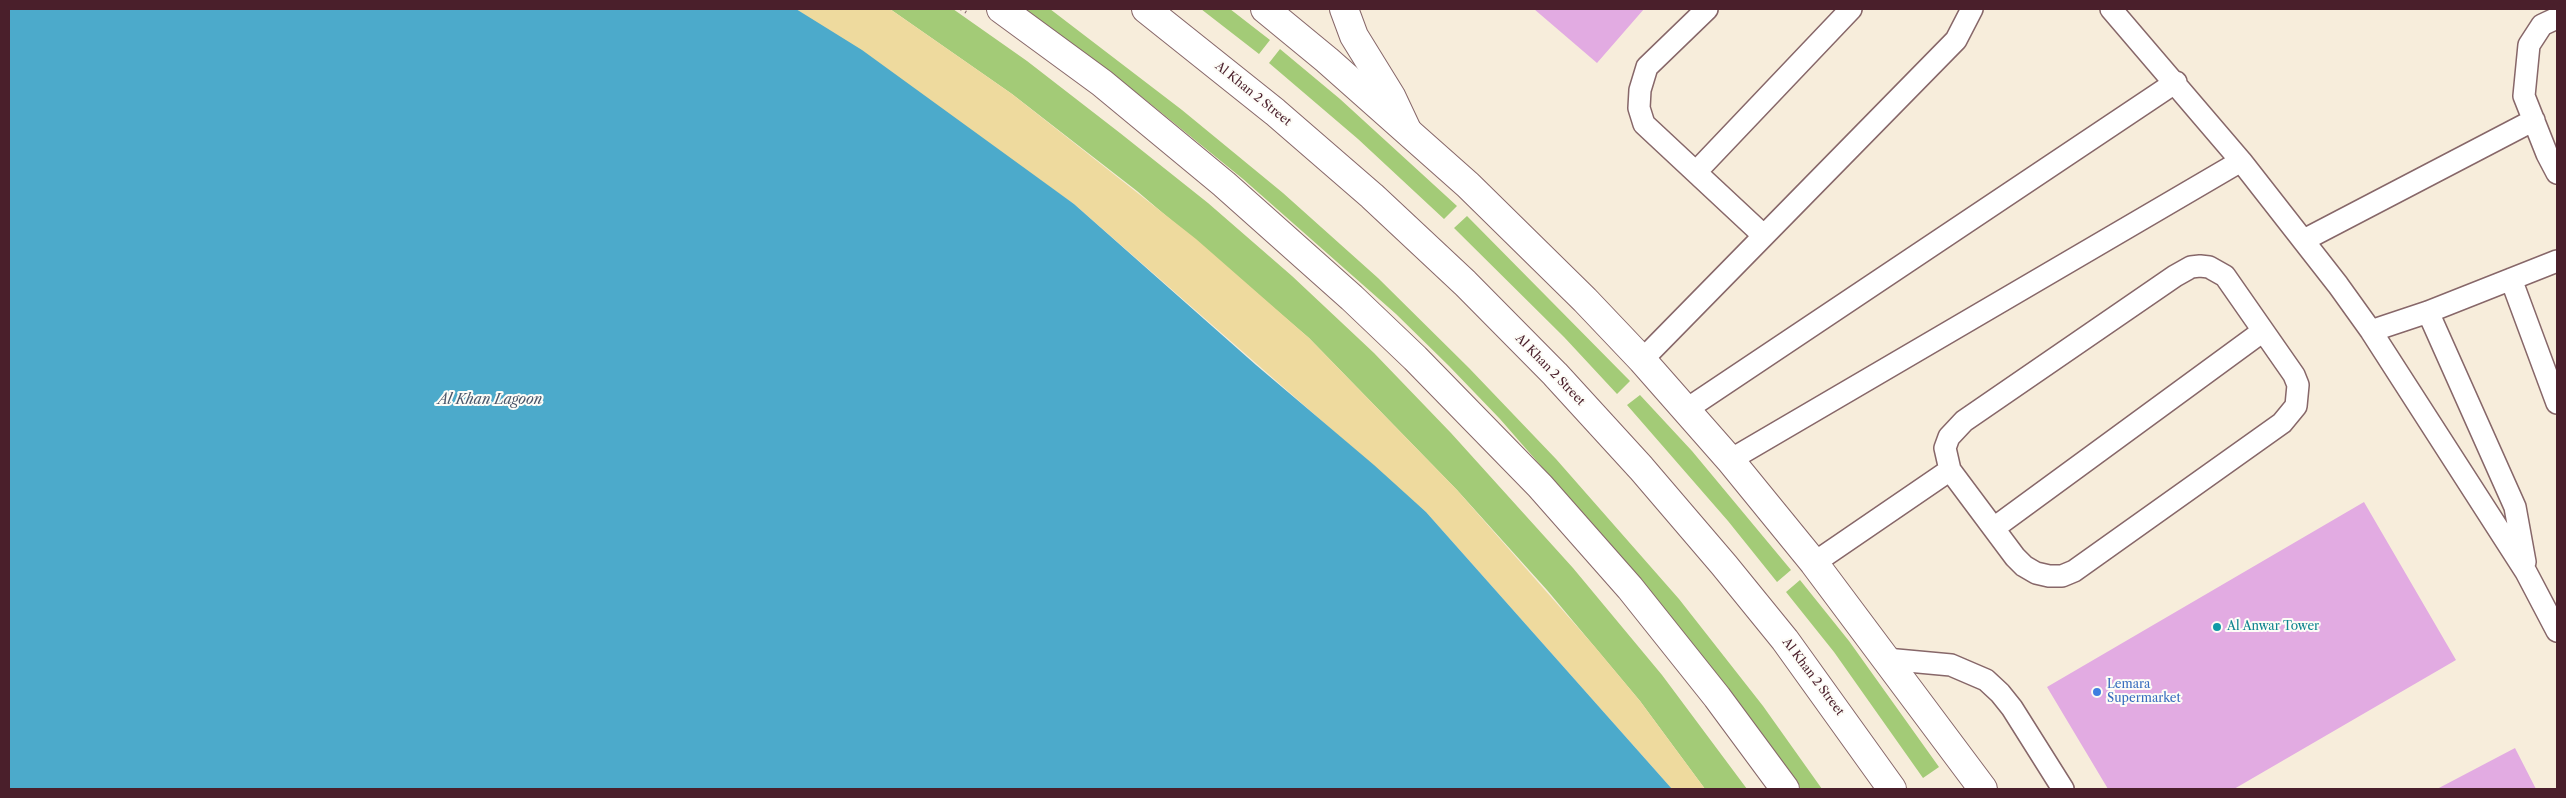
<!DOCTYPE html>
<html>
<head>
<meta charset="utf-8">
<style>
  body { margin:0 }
  #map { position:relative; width:2566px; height:798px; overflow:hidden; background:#f7eddb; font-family:"Libre Caslon Text",serif }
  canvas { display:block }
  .frame { position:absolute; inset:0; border:10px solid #4a1f2b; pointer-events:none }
</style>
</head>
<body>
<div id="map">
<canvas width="2566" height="798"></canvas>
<div class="frame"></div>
</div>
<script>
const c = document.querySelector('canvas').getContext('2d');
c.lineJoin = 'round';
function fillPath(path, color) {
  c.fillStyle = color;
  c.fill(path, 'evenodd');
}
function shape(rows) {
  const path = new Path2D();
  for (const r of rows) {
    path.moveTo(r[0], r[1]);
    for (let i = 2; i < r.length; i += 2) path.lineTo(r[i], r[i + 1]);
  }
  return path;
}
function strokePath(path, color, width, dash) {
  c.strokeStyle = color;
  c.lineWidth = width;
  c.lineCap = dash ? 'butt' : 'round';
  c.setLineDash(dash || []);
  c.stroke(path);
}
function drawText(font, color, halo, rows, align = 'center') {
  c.font = font + ' "Libre Caslon Text",serif';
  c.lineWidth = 4;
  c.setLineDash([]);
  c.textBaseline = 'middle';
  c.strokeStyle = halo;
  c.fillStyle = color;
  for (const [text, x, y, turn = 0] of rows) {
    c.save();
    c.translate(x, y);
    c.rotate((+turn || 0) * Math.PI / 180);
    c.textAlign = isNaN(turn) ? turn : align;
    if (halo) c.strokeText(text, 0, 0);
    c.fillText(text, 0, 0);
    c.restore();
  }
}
fillPath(shape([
  [890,9,953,9,1027,61,1120,133,1208,203,1292,276,1374,353,1451,433,1573,568,1662,675,1747,789,1705,789,1640,701,1547,590,1457,490,1309,338,1137,191,1012,94],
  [1023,9,1050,9,1182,110,1283,193,1378,278,1469,368,1556,459,1679,599,1763,706,1822,789,1801,789,1724,683,1638,577,1500,419,1449,366,1396,314,1243,179,1142,97],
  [1201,9,1230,9,1270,40,1259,54],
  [1280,49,1340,99,1457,206,1444,219,1358,139,1269,63],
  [1467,216,1630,381,1617,394,1564,337,1454,228],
  [1640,395,1692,451,1791,570,1777,582,1728,521,1627,405],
  [1800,580,1849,641,1939,767,1923,778,1834,652,1786,592]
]), '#a3cb77');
fillPath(shape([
  [796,9,890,9,1012,94,1196,239,1309,338,1457,490,1595,647,1640,701,1705,789,1672,789,1426,512,1074,204]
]), '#eeda9e');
fillPath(shape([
  [9,9,796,9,862,50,1074,204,1256,365,1374,465,1426,512,1672,789,9,789]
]), '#4caacb');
fillPath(shape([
  [1534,9,1644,9,1597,63],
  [2364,502,2456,660,2234,789,2108,789,2047,687],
  [2515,748,2536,789,2437,789]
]), '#e2abe2');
const lane = shape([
  [1707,9,1647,67,1640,90,1639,108,1644,124,1763,235],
  [2111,9,2241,161,2338,285,2371,331,2526,572,2557,631],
  [2557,18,2542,25,2529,45,2524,96,2547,154,2557,173],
  [1696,172,1851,9],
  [2304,240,2534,120],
  [2200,266,2209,267,2225,276,2294,375,2298,385,2296,406,2282,423,2074,571,2062,576,2049,576,2036,573,2024,566,2015,557,1950,470,1945,448,1949,437,1964,421,2175,276,2191,267,2200,266],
  [2511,279,2557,403],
  [2428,312,2515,507,2525,562],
  [2371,331,2428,312,2557,261],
  [1642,360,1956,40,1972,9],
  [1687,409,2176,82],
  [1730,460,2241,161],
  [1994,528,2263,331],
  [1814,563,1950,470],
  [1886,659,1951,665,1986,680,2000,693,2012,708,2063,789]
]);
const street = shape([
  [1001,9,1102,83,1224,184,1352,298,1415,358,1540,486,1630,588,1717,697,1785,789],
  [1344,9,1354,36,1391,96,1407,130]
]);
const secondary = shape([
  [1146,9,1275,112,1372,196,1465,283,1555,374,1641,468,1724,565,1785,640,1892,789],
  [1265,9,1327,60,1468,185,1585,300,1642,360,1730,460,1814,563,1983,789]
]);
strokePath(lane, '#876769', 24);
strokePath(street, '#876769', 30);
strokePath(secondary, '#876769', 30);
strokePath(shape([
  [961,9,969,14]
]), '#876769', 3, [1, 4]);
strokePath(lane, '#fff', 21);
strokePath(street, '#fff', 28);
strokePath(secondary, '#fff', 28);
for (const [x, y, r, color] of [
  [2217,627,5,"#0f9aa8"],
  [2097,692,5,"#3f7fe0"]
]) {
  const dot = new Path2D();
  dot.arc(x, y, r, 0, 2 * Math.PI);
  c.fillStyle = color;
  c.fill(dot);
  strokePath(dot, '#fdfcf7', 2);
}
drawText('12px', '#4a1f2b', '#fdfcf7', [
  ["Al Khan 2 Street",1253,94,39],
  ["Al Khan 2 Street",1550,370,46],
  ["Al Khan 2 Street",1813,677,53]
]);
drawText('12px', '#0d838f', '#fdfcf7', [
  ["Al Anwar Tower",2227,627]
], 'left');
drawText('12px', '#366cbe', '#fdfcf7', [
  ["Lemara",2107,685],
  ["Supermarket",2107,699]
], 'left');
drawText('italic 14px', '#4b576b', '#fdfcf7', [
  ["Al Khan Lagoon",490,400]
]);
</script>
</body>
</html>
